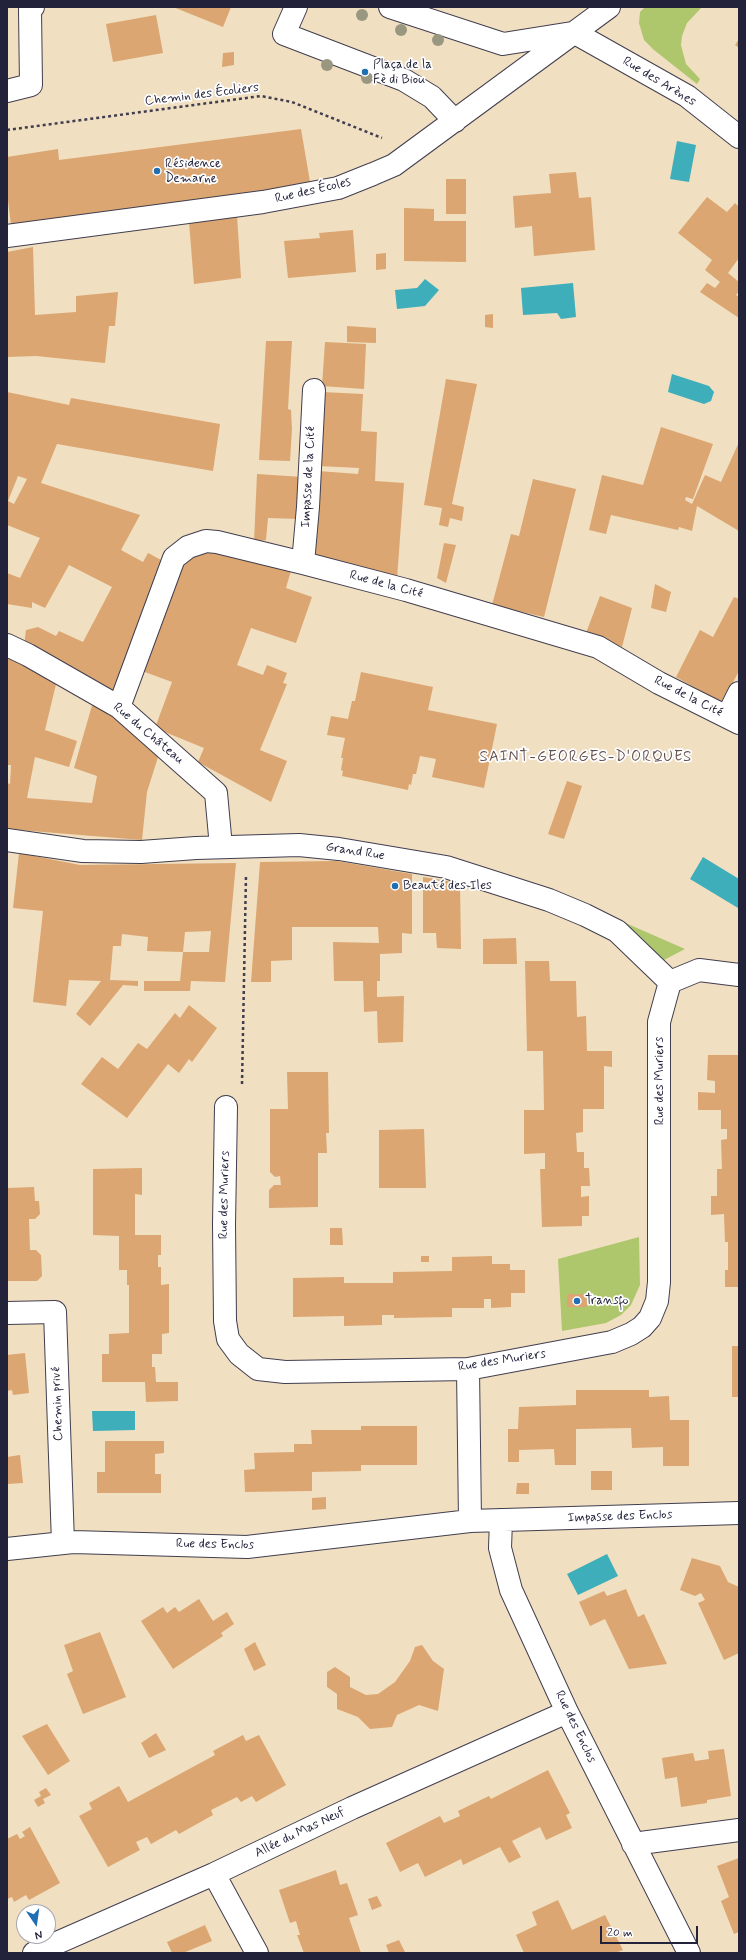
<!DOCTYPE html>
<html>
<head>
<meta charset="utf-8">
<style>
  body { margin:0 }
  #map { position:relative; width:746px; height:1960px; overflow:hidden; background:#f1dfc1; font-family:Mynerve,sans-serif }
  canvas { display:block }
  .frame { position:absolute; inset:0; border:8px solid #22223b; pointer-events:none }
  .north { position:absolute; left:16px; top:1904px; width:40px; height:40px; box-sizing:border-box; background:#fff; border:1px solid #a7a7b1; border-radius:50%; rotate:167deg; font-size:11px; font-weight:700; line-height:16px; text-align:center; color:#22223b }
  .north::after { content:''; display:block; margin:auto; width:14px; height:18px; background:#1f6fb2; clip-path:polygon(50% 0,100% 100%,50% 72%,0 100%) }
  .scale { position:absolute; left:600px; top:1926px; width:98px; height:18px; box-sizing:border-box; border:2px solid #22223b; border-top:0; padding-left:5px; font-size:12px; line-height:14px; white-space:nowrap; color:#22223b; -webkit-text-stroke:3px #fff; paint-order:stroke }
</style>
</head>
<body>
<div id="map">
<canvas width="746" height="1960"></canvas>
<div class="frame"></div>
<div class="north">N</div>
<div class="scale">20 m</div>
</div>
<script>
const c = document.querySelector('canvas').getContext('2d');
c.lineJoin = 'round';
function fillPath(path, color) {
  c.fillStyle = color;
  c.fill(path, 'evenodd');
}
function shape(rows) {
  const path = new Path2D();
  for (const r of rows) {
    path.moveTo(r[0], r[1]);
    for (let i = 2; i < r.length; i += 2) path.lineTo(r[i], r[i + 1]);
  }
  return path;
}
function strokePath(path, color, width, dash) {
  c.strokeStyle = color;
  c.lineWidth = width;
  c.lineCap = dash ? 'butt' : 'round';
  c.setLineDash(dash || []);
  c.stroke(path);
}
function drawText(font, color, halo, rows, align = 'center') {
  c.font = font + ' Mynerve,sans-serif';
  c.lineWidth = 3.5;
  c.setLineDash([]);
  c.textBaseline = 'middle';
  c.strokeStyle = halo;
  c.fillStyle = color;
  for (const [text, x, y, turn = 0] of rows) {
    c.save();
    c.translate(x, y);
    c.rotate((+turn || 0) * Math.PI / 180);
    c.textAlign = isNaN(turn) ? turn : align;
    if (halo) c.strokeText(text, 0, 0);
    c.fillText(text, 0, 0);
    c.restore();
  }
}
fillPath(shape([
  [645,7,702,7,687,23,682,36,681,45,686,64,700,79,697,84,654,50,644,40,639,23,640,12],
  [621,921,685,949,664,960],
  [639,1237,640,1285,631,1305,621,1315,606,1323,562,1331,558,1259]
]), '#aec76c');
fillPath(shape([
  [677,141,696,145,689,182,670,179],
  [425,279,439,290,425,306,397,309,395,290,417,288],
  [573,283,576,317,561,319,557,313,523,315,521,288],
  [672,374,709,386,714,392,711,401,704,404,668,392],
  [703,857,739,879,738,908,690,879],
  [92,1411,135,1411,135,1430,93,1431],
  [607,1554,618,1576,578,1595,567,1574]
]), '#3eaeba');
fillPath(shape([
  [173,7,231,7,223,27],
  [156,15,163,53,113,62,106,24],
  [739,39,739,48,735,45],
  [234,52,234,65,222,67,223,53],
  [301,129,310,182,278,189,11,225,7,192,7,157,58,149,59,160],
  [576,172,579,198,591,197,595,250,534,256,532,226,515,228,513,196,551,193,549,174],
  [446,179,466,179,466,214,446,214],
  [707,197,727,212,735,203,739,207,739,258,728,273,739,282,739,291,736,295,739,297,739,318,700,292,707,283,715,288,720,282,705,270,712,260,678,233],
  [404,208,434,209,434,221,466,221,466,262,404,261],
  [237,215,241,278,194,284,189,222],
  [353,230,356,272,288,278,284,241,320,238,319,233],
  [33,247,35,315,76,312,76,296,118,292,115,326,109,326,105,363,36,356,7,357,7,252],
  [386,253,386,269,376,270,376,254],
  [493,314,493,328,485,327,485,315],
  [347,326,376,328,376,343,347,342],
  [266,341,292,341,288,409,291,410,292,429,290,461,259,460],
  [325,342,366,344,364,389,322,386],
  [446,379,477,384,452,504,464,507,462,521,450,518,448,527,439,525,442,508,424,505],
  [7,392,69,405,71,398,220,424,213,471,57,444,41,483,140,515,121,550,143,562,148,553,163,561,116,692,24,646,26,630,38,627,56,636,59,631,83,642,112,587,69,565,45,608,32,602,32,608,7,604,7,573,20,578,40,538,7,525],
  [18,476,27,479,14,504,8,501],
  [322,392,363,394,361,431,377,432,375,481,404,483,397,579,313,559,318,471,358,474,359,468,318,466],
  [661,427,713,444,693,499,686,497,685,500,692,504,705,475,721,482,739,442,739,531,697,506,692,531,679,527,678,530,611,515,606,534,589,530,602,475,643,485],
  [257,474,302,477,300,519,268,518,266,540,254,542],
  [533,479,576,489,544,617,492,605,511,534,519,536],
  [444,543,456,545,446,583,437,578],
  [205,551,292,567,286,588,312,597,296,643,251,628,237,665,263,675,267,665,287,673,283,683,287,684,260,750,287,761,271,802,198,762,204,748,155,728,172,682,142,671,183,562],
  [655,584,671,592,666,612,651,608],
  [600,596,632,608,622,647,586,633],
  [734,597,739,599,739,671,722,703,676,677,700,630,713,637],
  [7,655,57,680,45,730,77,741,69,767,35,757,27,798,92,803,97,776,74,768,93,702,107,710,159,754,147,792,142,840,7,829,7,783,10,784,11,765,7,765],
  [361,672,433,687,428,710,497,724,484,788,432,777,436,759,420,756,416,774,413,774,411,785,409,784,408,790,342,776,343,771,341,770,343,758,341,758,345,738,327,735,331,716,348,719,352,701,355,701],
  [567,781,582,786,564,839,548,834],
  [19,853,80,865,236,863,225,982,191,981,190,991,144,991,144,981,180,981,183,952,147,951,148,937,122,934,121,946,113,946,110,980,138,981,138,986,123,985,90,1026,76,1014,101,981,69,980,66,1006,33,1002,43,911,13,908],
  [211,931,209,952,183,952,185,932],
  [337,861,412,874,412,934,402,933,402,953,380,954,380,981,377,981,377,997,404,996,403,1042,378,1043,377,1011,364,1012,363,981,334,981,333,942,379,943,378,927,292,927,292,960,271,961,271,982,251,982,260,862],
  [423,877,460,883,461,949,437,948,436,933,423,933],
  [516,938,517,964,483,964,483,939],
  [525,961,549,961,550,981,576,981,577,1017,586,1016,587,1051,612,1051,612,1067,604,1066,604,1109,583,1109,583,1132,576,1133,577,1152,584,1152,584,1168,589,1168,590,1186,581,1186,581,1197,589,1196,589,1216,582,1216,582,1226,542,1227,540,1169,545,1169,545,1153,524,1154,524,1110,544,1110,543,1051,527,1051],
  [189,1005,217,1028,192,1062,189,1059,179,1073,168,1064,127,1118,81,1084,102,1057,118,1069,138,1043,147,1049,175,1013,180,1018],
  [708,1055,739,1055,739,1287,725,1287,725,1270,728,1270,728,1242,725,1242,724,1214,711,1215,711,1196,717,1196,717,1169,722,1169,721,1140,727,1139,727,1129,721,1129,721,1110,698,1110,698,1092,715,1093,715,1081,707,1080],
  [287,1072,328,1072,329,1133,326,1133,327,1153,318,1153,318,1207,269,1208,269,1190,274,1185,281,1185,280,1176,275,1177,270,1172,270,1109,288,1109],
  [424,1129,426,1188,379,1188,379,1130],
  [142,1168,142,1195,135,1194,135,1235,161,1235,161,1255,158,1255,158,1267,161,1267,161,1285,169,1284,169,1333,162,1334,162,1354,152,1354,152,1367,155,1367,156,1382,178,1382,178,1401,146,1402,145,1382,102,1382,102,1354,109,1354,109,1334,129,1333,129,1285,127,1285,127,1270,119,1270,119,1236,93,1235,93,1169],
  [34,1187,35,1201,39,1201,40,1214,35,1219,29,1219,30,1250,36,1250,41,1255,42,1276,37,1281,7,1281,7,1188],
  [330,1228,342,1228,343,1245,330,1245],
  [421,1256,429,1256,429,1262,421,1262],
  [492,1256,492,1264,510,1264,510,1270,525,1270,525,1293,511,1293,511,1307,491,1308,491,1299,484,1299,484,1308,452,1308,452,1317,394,1318,394,1315,382,1315,382,1325,344,1326,344,1316,293,1317,293,1278,344,1277,344,1283,393,1283,393,1272,452,1271,452,1257],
  [567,1294,587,1294,587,1307,567,1307],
  [732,1346,739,1346,739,1397,732,1397],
  [25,1353,29,1393,13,1395,12,1390,7,1391,7,1355],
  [576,1390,649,1390,649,1397,669,1396,670,1420,689,1420,689,1466,663,1466,663,1447,632,1448,631,1428,576,1429,576,1465,555,1465,554,1449,519,1450,519,1462,508,1462,508,1429,518,1429,519,1407,576,1405],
  [361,1426,417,1426,417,1465,361,1465,361,1471,312,1472,312,1491,245,1492,244,1470,255,1469,254,1453,294,1452,294,1444,312,1444,311,1430,361,1430],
  [105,1441,164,1441,164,1453,155,1454,155,1474,161,1474,161,1493,97,1493,97,1472,105,1472],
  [20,1455,23,1483,7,1484,7,1457],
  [591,1471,612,1471,612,1490,591,1490],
  [517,1483,529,1483,529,1494,516,1494],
  [326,1497,326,1509,312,1510,312,1498],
  [692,1558,720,1566,728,1582,739,1587,739,1653,724,1660,698,1603,705,1600,701,1593,695,1596,680,1590],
  [626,1589,638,1617,644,1614,667,1664,629,1669,605,1619,590,1626,579,1602,604,1591,607,1596],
  [199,1599,213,1621,227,1612,234,1624,221,1633,223,1636,173,1669,141,1621,163,1607,167,1613,175,1607,179,1612],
  [100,1632,126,1697,83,1714,67,1674,73,1671,64,1645],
  [255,1642,266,1665,254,1671,244,1649],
  [422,1645,433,1661,444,1669,438,1711,419,1705,397,1715,392,1727,370,1729,358,1717,337,1709,337,1694,327,1687,327,1672,335,1667,350,1677,350,1687,366,1695,378,1694,395,1682,410,1661,415,1647],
  [47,1724,70,1761,48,1775,22,1736],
  [156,1733,166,1750,149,1758,141,1743],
  [243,1735,246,1741,259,1735,286,1785,256,1802,252,1796,241,1802,237,1797,211,1810,213,1815,179,1834,176,1830,151,1844,147,1837,136,1842,140,1850,108,1867,79,1816,92,1809,89,1803,119,1786,128,1802,215,1755,213,1751],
  [724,1749,731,1796,707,1800,707,1803,681,1807,677,1777,665,1779,662,1758,693,1753,695,1761,709,1759,708,1751],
  [548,1770,570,1813,566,1815,572,1828,546,1840,540,1827,512,1841,521,1857,509,1863,500,1847,463,1865,461,1859,425,1877,418,1863,400,1872,386,1843,440,1816,444,1823,460,1816,458,1811,489,1796,491,1799],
  [46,1788,51,1795,43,1799,45,1803,38,1807,34,1800,41,1796,39,1792],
  [30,1827,60,1883,29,1900,26,1895,14,1902,12,1897,7,1899,7,1839,17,1834,20,1839,25,1836,22,1832],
  [739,1858,739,1932,734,1934,721,1901,729,1897,717,1866],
  [336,1870,340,1885,347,1883,358,1915,349,1918,361,1953,304,1953,297,1935,300,1935,296,1921,290,1923,279,1890],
  [377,1896,382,1906,372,1910,368,1899],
  [558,1900,572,1930,605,1915,623,1950,615,1953,524,1953,516,1935,537,1925,532,1912],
  [205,1925,212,1941,183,1953,172,1953,167,1942],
  [399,1940,405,1952,389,1953,386,1945]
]), '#dba671');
const minor = shape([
  [296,7,284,34,404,80,432,97,455,121],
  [390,7,503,44,572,33],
  [575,33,687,96,739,137],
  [7,91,31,85,30,10,33,7],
  [7,236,263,202,338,188,373,174,394,165,609,7],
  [303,563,308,507,314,390],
  [7,645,28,655,119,707,216,793,221,847],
  [119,707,174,558,188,547,206,541,217,542,303,563,406,590,598,647,659,683,739,723],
  [727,717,739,693],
  [7,840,83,851,141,852,196,848,299,845,339,849,446,867,549,900,585,915,617,931,670,982],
  [670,982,699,970,739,975],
  [226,1107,224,1224,225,1321,228,1339,239,1354,258,1369,285,1372,468,1369,612,1342,631,1334,642,1327,650,1318,657,1301,659,1282,659,1022,670,982],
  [7,1313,55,1312,63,1543],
  [468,1369,470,1521],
  [501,1520,500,1548,511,1590,567,1712,689,1953],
  [7,1549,73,1542,247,1547,470,1521,739,1513],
  [633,1844,739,1830],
  [214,1874,257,1953],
  [34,1953,214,1874,352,1808,567,1712]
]);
strokePath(minor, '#413e4f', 24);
strokePath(shape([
  [7,130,261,96,292,102,382,138],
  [242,1084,246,875]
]), '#413e4f', 2.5, [3, 3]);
strokePath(minor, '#fff', 22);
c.fillStyle = '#9a9781';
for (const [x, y] of [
  [362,15],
  [401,30],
  [438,40],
  [327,65],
  [367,78]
]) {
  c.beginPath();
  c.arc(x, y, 6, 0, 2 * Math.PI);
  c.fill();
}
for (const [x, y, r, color] of [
  [365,72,4,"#1f6fb2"],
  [157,171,4,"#1f6fb2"],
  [395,886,4,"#1f6fb2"],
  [577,1301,4,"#1f6fb2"]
]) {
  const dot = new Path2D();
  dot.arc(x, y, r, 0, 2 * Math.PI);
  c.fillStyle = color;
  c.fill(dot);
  strokePath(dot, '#fff', 1.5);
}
drawText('13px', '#22223b', '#fff', [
  ["Plaça de la",373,65],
  ["Fè di Biou",373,80],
  ["Résidence",165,164],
  ["Demarne",165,179],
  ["Beauté des Iles",403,886],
  ["Transfo",585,1301]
], 'left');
drawText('13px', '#22223b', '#fff', [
  ["Rue des Arènes",659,82,31],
  ["Chemin des Écoliers",202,95,-7],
  ["Rue des Écoles",313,191,-13],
  ["Impasse de la Cité",309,477,-87],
  ["Rue de la Cité",386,585,15],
  ["Rue de la Cité",688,697,27],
  ["Rue du Château",148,734,40],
  ["Grand Rue",355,852,9],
  ["Rue des Muriers",660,1081,-90],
  ["Rue des Muriers",225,1195,-89],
  ["Rue des Muriers",502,1361,-9],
  ["Chemin privé",58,1404,-92],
  ["Impasse des Enclos",620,1517,-2],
  ["Rue des Enclos",215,1545,1],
  ["Rue des Enclos",575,1727,64],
  ["Allée du Mas Neuf",300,1833,-26]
]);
c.letterSpacing = '1px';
drawText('15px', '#63504e', '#fff', [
  ["SAINT-GEORGES-D'ORQUES",586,758]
]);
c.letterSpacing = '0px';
</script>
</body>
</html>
